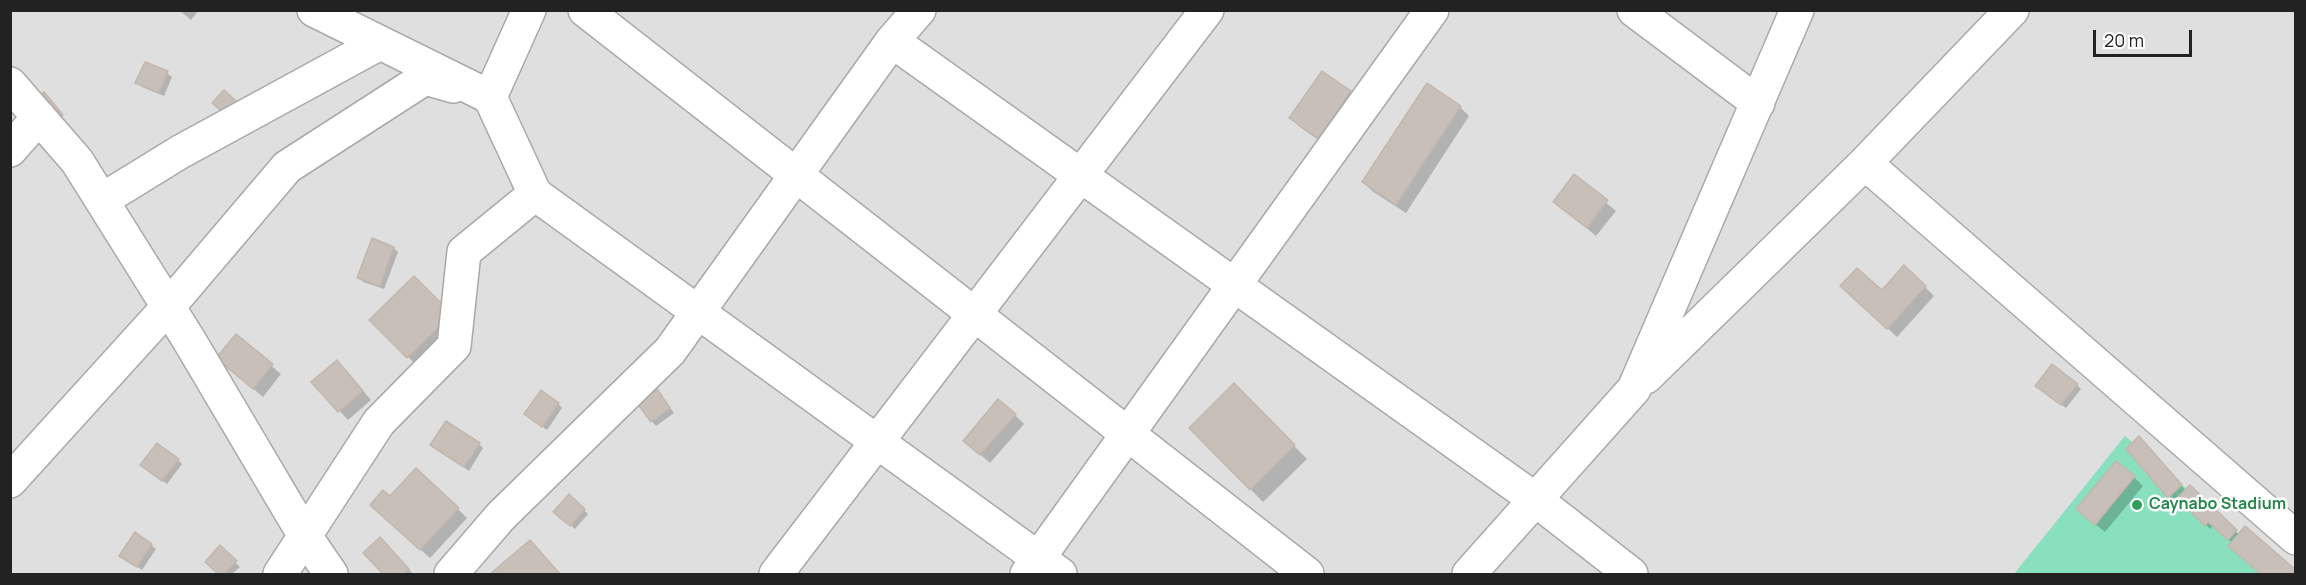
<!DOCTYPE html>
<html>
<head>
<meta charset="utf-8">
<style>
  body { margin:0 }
  #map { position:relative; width:2306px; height:585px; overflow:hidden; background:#f2efe9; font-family:Manrope,sans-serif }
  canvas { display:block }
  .frame { position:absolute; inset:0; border:12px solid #222; pointer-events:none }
  .scale { position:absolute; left:2093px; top:30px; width:99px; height:27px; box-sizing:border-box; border:3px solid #222; border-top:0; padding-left:8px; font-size:18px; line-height:21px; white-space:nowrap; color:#222; -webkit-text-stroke:4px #fff; paint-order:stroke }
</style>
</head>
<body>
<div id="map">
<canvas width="2306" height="585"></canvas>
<div class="frame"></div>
<div class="scale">20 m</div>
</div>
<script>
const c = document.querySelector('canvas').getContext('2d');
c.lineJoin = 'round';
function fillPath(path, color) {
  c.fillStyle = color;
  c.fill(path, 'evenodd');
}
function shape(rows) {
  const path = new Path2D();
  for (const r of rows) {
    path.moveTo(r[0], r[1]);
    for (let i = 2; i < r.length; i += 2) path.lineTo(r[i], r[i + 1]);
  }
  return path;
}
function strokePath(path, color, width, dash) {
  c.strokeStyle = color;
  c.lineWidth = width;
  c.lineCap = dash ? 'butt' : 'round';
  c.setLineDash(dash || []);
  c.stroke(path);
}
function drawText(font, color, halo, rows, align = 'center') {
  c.font = font + ' Manrope,sans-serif';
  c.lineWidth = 5;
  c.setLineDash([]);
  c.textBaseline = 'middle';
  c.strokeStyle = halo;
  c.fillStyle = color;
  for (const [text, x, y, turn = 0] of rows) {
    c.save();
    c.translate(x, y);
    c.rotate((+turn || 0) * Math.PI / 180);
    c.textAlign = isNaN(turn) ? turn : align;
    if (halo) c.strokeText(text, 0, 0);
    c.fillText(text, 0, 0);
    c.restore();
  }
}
fillPath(shape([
  [11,11,2295,11,2295,574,11,574]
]), '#e0dfdf');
fillPath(shape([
  [2125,436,2286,574,2014,574]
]), '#88e0be');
fillPath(shape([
  [179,10,199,10,191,20],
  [146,64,167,73,172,77,164,96,142,87,137,83],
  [1322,73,1350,92,1359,101,1328,147,1300,127,1291,118],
  [1427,85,1460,107,1469,116,1406,213,1372,191,1363,182],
  [1574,176,1616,211,1596,236,1555,201],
  [394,248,398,252,384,289,363,282,359,277],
  [1925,287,1934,296,1897,337,1851,295],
  [372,320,460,324,417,366],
  [236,336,281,374,263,397,218,358],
  [346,371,371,400,348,420,313,382],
  [1234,385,1307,459,1263,502,1191,428],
  [2077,385,2081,389,2066,408,2041,390],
  [657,391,674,413,656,426,652,421],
  [558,404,562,408,547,430,530,418],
  [1015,415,1024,424,990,463,974,449],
  [2143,443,2186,491,2190,487,2239,535,2296,572,2296,574,2262,574,2230,546,2232,543,2214,525,2210,529,2178,497,2173,501,2169,497],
  [479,444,483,448,469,471,432,445],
  [178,460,182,464,167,484,146,469],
  [2134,477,2143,486,2105,532,2087,518],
  [569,496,588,514,575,529,556,512],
  [390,498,458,509,467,518,430,558,381,514],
  [380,539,413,574,385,574,365,553],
  [529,542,559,574,492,574],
  [151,545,156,549,142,570,121,556],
  [220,548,240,567,232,574,220,574,207,562]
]), '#0003');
const building = shape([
  [145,62,168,71,159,93,135,83,145,62],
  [1322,71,1351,91,1319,139,1289,118,1322,71],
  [1427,83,1461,106,1396,205,1362,182,1427,83],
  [224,90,245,109,234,122,212,103,224,90],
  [44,92,63,115,49,128,29,105,44,92],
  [1574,174,1608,200,1587,228,1553,202,1574,174],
  [372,238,394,247,380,286,357,278,372,238],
  [1904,265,1926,286,1887,329,1840,286,1857,268,1882,290,1904,265],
  [414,276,452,314,407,358,369,320,414,276],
  [236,334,273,364,253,389,216,358,236,334],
  [337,360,363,391,338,412,311,382,337,360],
  [2052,364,2078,384,2061,405,2035,386,2052,364],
  [1234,383,1295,445,1250,490,1189,428,1234,383],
  [657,389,670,408,651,422,637,403,657,389],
  [541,390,559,403,542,427,524,414,541,390],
  [998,399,1016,414,980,455,963,441,998,399],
  [446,421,480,443,464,467,430,445,446,421],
  [2139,436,2182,485,2168,498,2126,449,2139,436],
  [157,443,179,459,162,481,140,465,157,443],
  [2116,461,2135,476,2095,525,2076,509,2116,461],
  [416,468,459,508,420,550,370,505,383,490,390,496,416,468],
  [2190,485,2237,530,2228,540,2208,522,2205,526,2177,498,2190,485],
  [569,494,585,509,570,526,553,512,569,494],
  [2245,526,2296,570,2296,574,2261,574,2228,546,2245,526],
  [135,532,152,544,137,567,119,556,135,532],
  [380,537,409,569,403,574,383,574,363,553,380,537],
  [530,540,560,574,490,574,530,540],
  [220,545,237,561,224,574,218,574,205,562,220,545]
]);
fillPath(building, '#c7bfb8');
strokePath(building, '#c4b6ab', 1.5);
const minor = shape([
  [585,10,1307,574],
  [1634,10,1758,103],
  [892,41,1536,500,1631,574],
  [10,84,77,161,189,340,305,536,331,574],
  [490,97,529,10],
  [10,150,39,117],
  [1865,163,2296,538],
  [535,194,1060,574],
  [102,200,180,152,380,43],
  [1646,377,1865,163,2012,10],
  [10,481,168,307,287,167,425,78,453,86],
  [280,574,379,422,454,346,464,252,535,194,490,97,314,10],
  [451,574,501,516,670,351,892,41,919,10],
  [776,574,1207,10],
  [1027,574,1432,10],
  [1469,574,1634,389,1797,10]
]);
strokePath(minor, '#a9a9a9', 36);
strokePath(minor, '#fff', 33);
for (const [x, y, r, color] of [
  [2137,505,6,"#2e9e5b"]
]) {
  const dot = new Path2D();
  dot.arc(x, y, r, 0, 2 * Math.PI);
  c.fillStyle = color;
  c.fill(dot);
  strokePath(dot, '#fff', 2);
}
drawText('bold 16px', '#27864d', '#fff', [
  ["Caynabo Stadium",2149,505]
], 'left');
</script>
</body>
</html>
